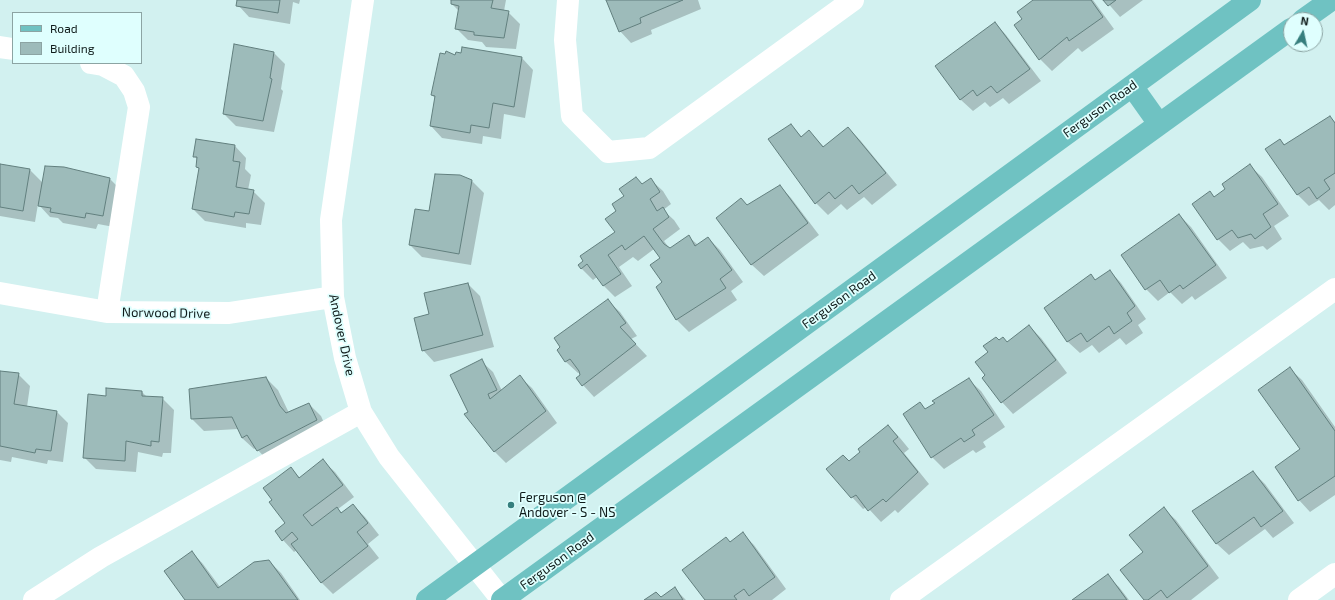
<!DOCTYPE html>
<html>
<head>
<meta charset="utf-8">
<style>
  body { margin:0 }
  #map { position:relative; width:1335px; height:600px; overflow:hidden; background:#d2f1f0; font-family:"Exo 2",sans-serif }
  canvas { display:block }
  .legend { position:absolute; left:12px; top:12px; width:130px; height:52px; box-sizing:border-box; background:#dffffe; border:1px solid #8ca4a3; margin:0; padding:5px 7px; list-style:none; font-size:12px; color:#0f1b1a }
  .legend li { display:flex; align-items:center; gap:8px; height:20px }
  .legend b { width:20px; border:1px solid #8ca4a3 }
  .north { position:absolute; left:1283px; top:12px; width:40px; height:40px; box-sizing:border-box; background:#dffffe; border:1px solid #8ca4a3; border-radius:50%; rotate:9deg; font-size:11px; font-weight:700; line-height:16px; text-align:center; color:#0f1b1a }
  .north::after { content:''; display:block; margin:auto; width:14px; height:18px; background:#367f7e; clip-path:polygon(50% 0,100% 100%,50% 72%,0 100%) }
</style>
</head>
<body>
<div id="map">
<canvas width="1335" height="600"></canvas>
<ul class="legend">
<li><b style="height:5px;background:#6fc2c2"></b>Road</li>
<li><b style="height:11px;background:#9dbbba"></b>Building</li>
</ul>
<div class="north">N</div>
</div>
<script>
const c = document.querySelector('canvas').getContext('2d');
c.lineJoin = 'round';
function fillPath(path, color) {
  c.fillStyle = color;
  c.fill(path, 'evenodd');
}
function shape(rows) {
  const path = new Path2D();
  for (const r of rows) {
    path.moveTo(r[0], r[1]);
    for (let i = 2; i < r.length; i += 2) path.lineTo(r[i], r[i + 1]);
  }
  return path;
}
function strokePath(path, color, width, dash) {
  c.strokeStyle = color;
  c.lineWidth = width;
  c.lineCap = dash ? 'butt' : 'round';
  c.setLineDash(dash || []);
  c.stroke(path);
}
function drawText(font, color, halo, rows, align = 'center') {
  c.font = font + ' "Exo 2",sans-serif';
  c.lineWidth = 3.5;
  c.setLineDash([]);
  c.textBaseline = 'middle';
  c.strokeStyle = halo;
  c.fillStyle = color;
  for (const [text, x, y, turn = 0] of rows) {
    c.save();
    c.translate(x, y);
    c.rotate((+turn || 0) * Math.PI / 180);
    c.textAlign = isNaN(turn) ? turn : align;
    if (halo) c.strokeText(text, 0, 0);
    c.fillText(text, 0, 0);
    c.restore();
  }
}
fillPath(shape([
  [238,0,300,0,299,4,293,2,290,24,249,17,238,5],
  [452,0,506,0,504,11,508,12,520,24,516,49,486,47,482,42,468,40,456,28,459,11,452,4],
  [607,0,698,0,701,9,651,30,652,34,631,43,620,31],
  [1035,0,1093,0,1114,29,1082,52,1078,48,1052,71,1040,59,1016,25,1024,19],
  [1105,0,1143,0,1120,17],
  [995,23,1006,35,1041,81,1009,104,1003,98,990,107,985,102,973,111,961,100,936,66],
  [274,53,285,64,281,89,283,91,274,132,236,126,224,114],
  [455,56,522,58,533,70,525,118,504,114,501,139,483,136,482,144,442,138,431,126,435,98,432,95],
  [1330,117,1335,122,1335,205,1329,210,1319,200,1309,206,1298,195,1266,149,1280,140,1285,145],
  [791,125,802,137,809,131,824,147,848,128,860,140,897,185,872,205,864,197,847,210,841,204,828,215,816,203],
  [235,146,246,158,245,169,251,175,248,190,253,191,265,203,261,225,246,223,246,228,205,221,193,209,200,170,197,167,198,160,194,156],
  [0,165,30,170,43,183,109,178,121,190,114,227,98,224,96,229,63,223,58,218,50,217,38,204,35,222,0,216],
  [1250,166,1262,177,1289,216,1274,226,1282,239,1267,250,1263,246,1250,249,1243,242,1230,251,1218,239,1194,204,1210,192,1215,198,1227,189],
  [460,176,472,181,484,193,471,265,422,257,410,245,430,212],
  [651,180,663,191,671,204,663,210,674,220,680,229,664,241,670,249,689,237,698,245,708,238,720,250,743,282,731,291,737,300,689,332,677,320,657,287,664,282,661,258,654,249,638,261,633,257,619,267,632,286,615,297,604,286,597,277,593,280,581,268,616,233,618,211,643,185],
  [780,186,791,198,819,235,764,276,752,265,717,218,741,199,748,206],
  [1179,215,1191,227,1227,278,1195,300,1192,296,1182,304,1170,292,1158,301,1146,289],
  [1110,271,1121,283,1146,319,1138,325,1143,333,1126,345,1120,338,1099,353,1092,345,1080,353,1068,342,1045,309,1091,276,1096,281],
  [468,284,480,296,494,347,434,362,423,350,430,314],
  [608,301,620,312,637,336,631,339,647,356,594,397,583,385,580,372,578,373,566,362,558,351],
  [1029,326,1041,338,1067,373,1013,414,1002,402,987,376,989,352,999,341,1008,343],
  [481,361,493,372,502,391,520,377,532,388,557,423,506,463,494,451,470,412],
  [1290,369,1302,380,1335,427,1335,495,1310,512,1299,500,1301,450],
  [0,372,18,374,30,386,27,407,57,412,68,423,63,462,48,460,47,464,12,457,11,462,0,460],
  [266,378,278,390,289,413,309,404,321,416,328,432,269,462,256,448,254,449,242,438,238,429,204,431,192,419],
  [969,380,981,391,1005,427,983,442,986,447,976,453,973,450,944,469,932,457,904,415,920,404,926,410],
  [142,392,147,397,162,398,174,410,171,453,163,453,162,457,138,452,136,472,96,469,84,457,107,397],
  [888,426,900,438,909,449,904,453,929,484,898,513,895,510,881,522,867,507,863,509,852,497,849,462,862,452],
  [323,461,335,472,354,497,338,509,342,513,353,505,365,517,379,535,368,544,379,558,333,594,321,582,297,550,294,552,283,540,286,523,274,500,291,468,300,478],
  [1253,472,1265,484,1294,523,1273,538,1265,529,1229,555,1217,544,1193,511],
  [1164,509,1176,520,1219,578,1191,600,1145,600,1144,552],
  [743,534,754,545,786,589,772,600,706,600,730,543],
  [192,552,203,564,220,587,269,561,281,573,300,600,187,600],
  [1107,576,1119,587,1129,600,1074,600],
  [675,589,686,600,646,600,661,598]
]), '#0003');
const building = shape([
  [237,0,280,0,278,13,236,6,237,0],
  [451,0,493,0,491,8,509,11,504,38,474,35,474,32,455,29,459,6,451,4,451,0],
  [606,0,683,0,640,18,641,23,619,32,606,0],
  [1033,0,1091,0,1103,17,1069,41,1067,37,1039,60,1014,25,1022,19,1017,12,1033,0],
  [1103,0,1116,0,1108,6,1103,0],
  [995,22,1030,69,997,93,991,86,977,96,973,90,960,100,935,66,995,22],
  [234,44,274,52,270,78,272,79,263,121,223,114,234,44],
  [462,47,522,57,514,107,493,103,489,128,471,125,470,133,430,126,435,96,431,95,440,53,445,54,446,51,455,55,456,52,461,53,462,47],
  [1330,116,1335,123,1335,173,1324,180,1330,189,1317,199,1309,187,1297,195,1265,149,1280,139,1284,145,1330,116],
  [791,124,801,137,809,130,823,147,848,127,886,173,859,194,852,185,835,199,829,192,815,204,768,139,791,124],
  [196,139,235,145,233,161,240,162,236,187,254,190,249,214,235,212,234,217,192,209,199,168,196,167,197,157,193,157,196,139],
  [0,164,30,169,23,211,0,207,0,164],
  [1250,164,1278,204,1263,214,1271,227,1255,239,1251,234,1238,238,1232,230,1217,240,1192,204,1210,191,1214,197,1225,189,1222,184,1250,164],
  [45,166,64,167,110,178,103,216,86,213,85,218,50,212,51,208,38,206,45,166],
  [435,174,460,175,472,180,459,254,409,245,415,209,429,211,435,174],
  [636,177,642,184,651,178,660,192,650,199,657,211,663,207,669,217,653,229,664,244,670,248,689,235,695,246,708,237,732,270,720,279,726,288,676,320,656,287,662,282,650,265,660,258,644,236,625,250,622,245,608,255,621,274,603,286,587,264,581,269,578,265,583,261,580,256,615,232,605,219,616,211,612,204,624,196,619,189,636,177],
  [780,185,808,223,751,265,716,218,741,198,747,205,780,185],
  [1179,214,1216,265,1183,289,1180,285,1169,293,1160,280,1145,290,1121,255,1179,214],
  [1110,270,1135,306,1127,313,1132,321,1114,334,1109,326,1087,342,1081,333,1067,342,1044,308,1091,274,1095,280,1110,270],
  [468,283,483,335,422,351,414,318,429,314,424,293,468,283],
  [608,299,626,323,620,327,636,344,582,386,576,378,580,375,579,371,570,359,565,362,557,350,560,347,554,338,608,299],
  [1029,325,1056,360,1001,403,982,378,985,375,975,362,988,352,983,346,996,337,999,340,1003,337,1007,342,1029,325],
  [482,359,497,390,488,394,490,399,520,375,546,411,494,452,464,414,468,412,450,375,482,359],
  [1290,367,1335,431,1335,476,1298,501,1275,467,1300,449,1258,390,1290,367],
  [0,371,19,373,14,404,57,411,51,451,36,449,35,453,0,446,0,371],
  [266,377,280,406,286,413,309,403,317,420,257,451,247,435,242,438,232,417,191,419,189,389,266,377],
  [969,378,994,415,972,430,975,435,964,442,961,438,931,458,903,414,920,402,925,409,935,403,932,401,969,378],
  [106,388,142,391,142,396,163,397,159,442,151,441,151,446,126,441,125,461,83,458,88,394,106,396,106,388],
  [888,425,898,437,893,441,918,472,886,502,883,499,868,511,856,495,851,498,826,469,843,455,849,461,860,452,858,449,888,425],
  [323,459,343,485,303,515,312,526,337,507,341,513,353,504,368,523,357,532,368,546,321,583,291,544,298,539,292,532,282,541,275,531,285,523,269,502,272,500,263,488,291,467,299,478,323,459],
  [1253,471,1283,511,1261,527,1254,517,1216,544,1192,511,1253,471],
  [1164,507,1208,566,1167,598,1161,590,1148,600,1144,600,1120,570,1143,552,1129,535,1164,507],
  [743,532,775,577,749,596,744,589,734,596,737,600,705,600,682,570,726,537,730,542,743,532],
  [192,551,218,588,254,562,269,560,298,600,185,600,164,571,192,551],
  [1108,574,1127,600,1072,600,1108,574],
  [675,587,683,600,644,600,656,592,661,597,675,587]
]);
fillPath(building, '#9dbbba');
strokePath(building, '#627f7e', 1);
strokePath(shape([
  [363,0,331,220,333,297,345,358,361,412,389,457,502,600],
  [568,0,565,40,572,116,608,152,649,148,853,0],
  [0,47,13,49],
  [91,63,103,65,124,76,134,91,139,107,107,312],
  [0,293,107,312,229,313,333,297],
  [34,600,101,557,361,412],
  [901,600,1335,289],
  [1299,600,1335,574]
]), '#fff', 22);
strokePath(shape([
  [1303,20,1331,0],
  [1132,86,1159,124],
  [427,600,1250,0],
  [502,600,1291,29]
]), '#6fc2c2', 22);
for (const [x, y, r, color] of [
  [511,505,4,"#367f7e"]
]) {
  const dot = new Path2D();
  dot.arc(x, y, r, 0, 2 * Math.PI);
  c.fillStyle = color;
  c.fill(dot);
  strokePath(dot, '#dffffe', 1.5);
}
drawText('13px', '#0f1b1a', '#dffffe', [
  ["Ferguson Road",1100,109,-36],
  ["Ferguson Road",839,300,-36],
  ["Norwood Drive",166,313,1],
  ["Andover Drive",342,335,78],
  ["Ferguson Road",557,561,-36]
]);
drawText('13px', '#0f1b1a', '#dffffe', [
  ["Ferguson @",519,498],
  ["Andover - S - NS",519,513]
], 'left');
</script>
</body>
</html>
